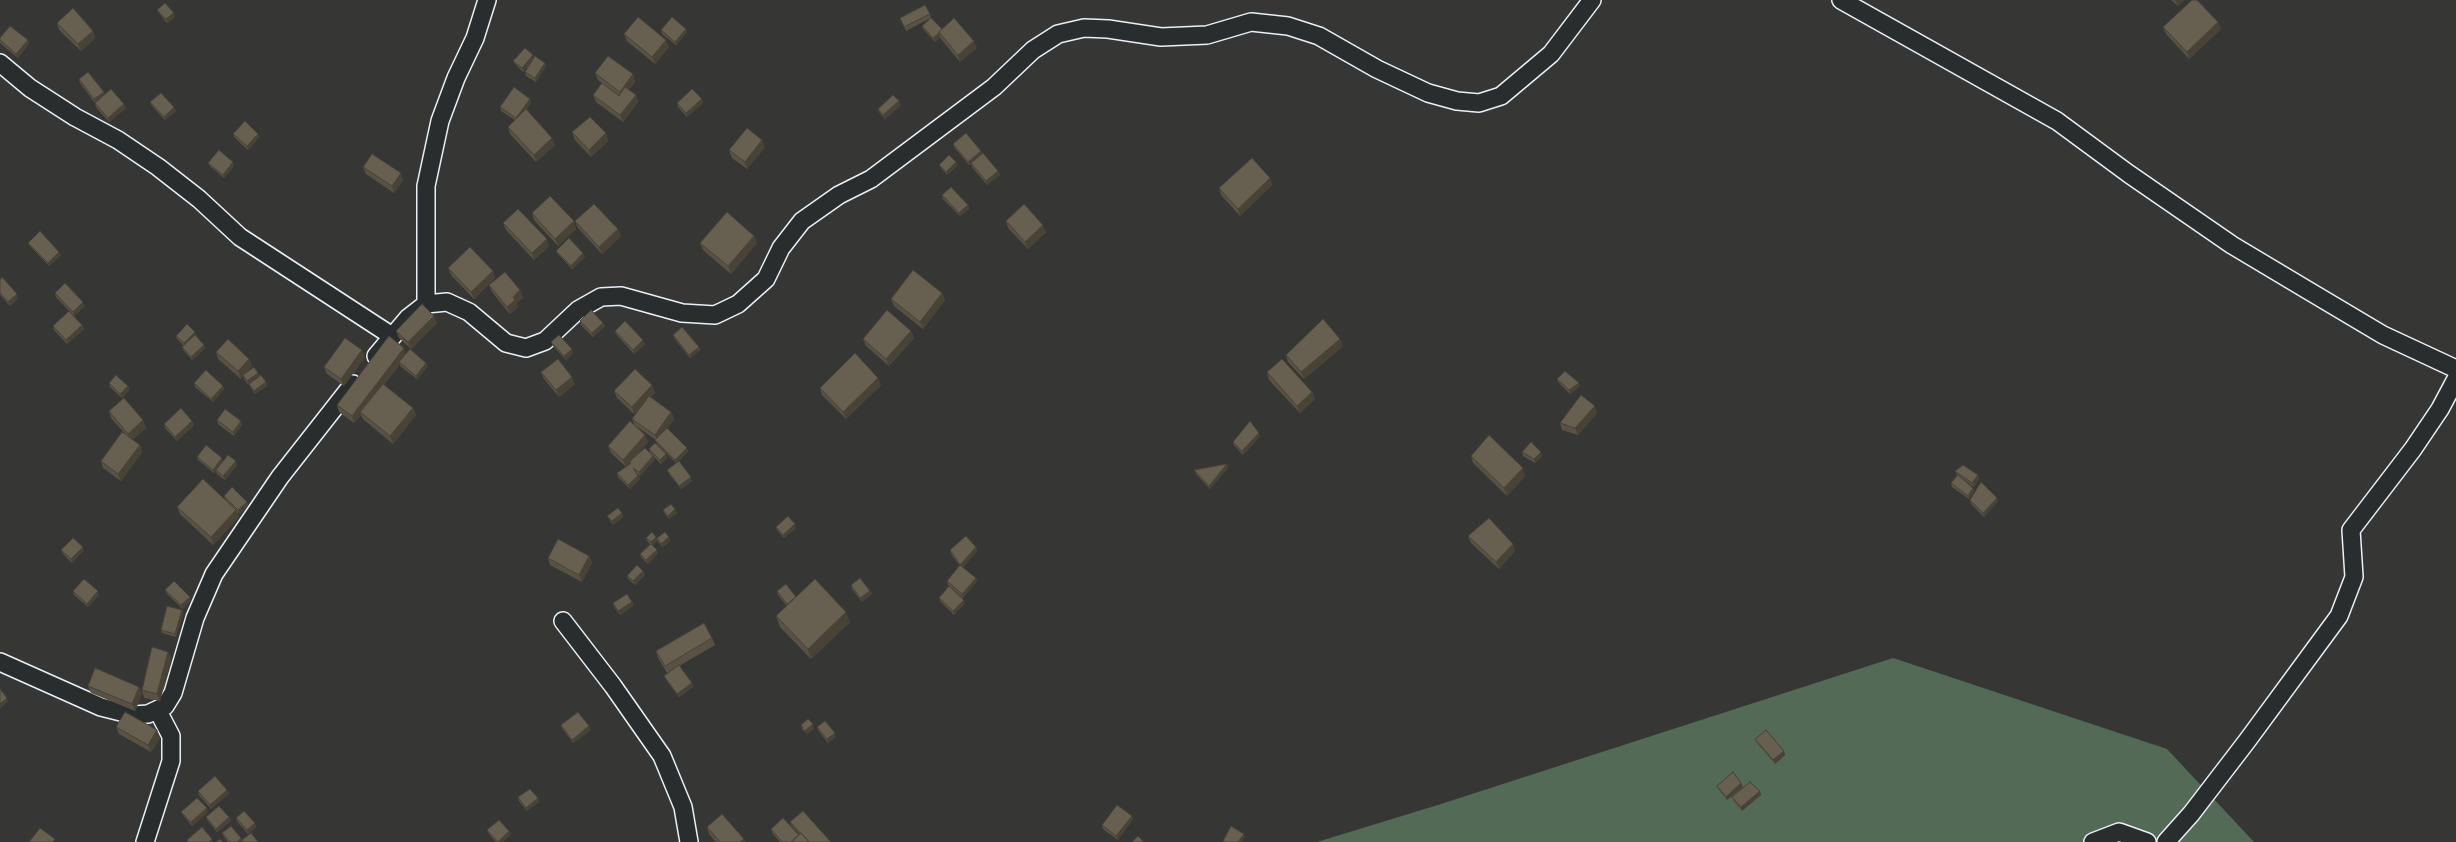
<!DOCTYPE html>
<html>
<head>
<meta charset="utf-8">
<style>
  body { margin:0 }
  canvas { display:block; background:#363735 }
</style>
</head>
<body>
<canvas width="2456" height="842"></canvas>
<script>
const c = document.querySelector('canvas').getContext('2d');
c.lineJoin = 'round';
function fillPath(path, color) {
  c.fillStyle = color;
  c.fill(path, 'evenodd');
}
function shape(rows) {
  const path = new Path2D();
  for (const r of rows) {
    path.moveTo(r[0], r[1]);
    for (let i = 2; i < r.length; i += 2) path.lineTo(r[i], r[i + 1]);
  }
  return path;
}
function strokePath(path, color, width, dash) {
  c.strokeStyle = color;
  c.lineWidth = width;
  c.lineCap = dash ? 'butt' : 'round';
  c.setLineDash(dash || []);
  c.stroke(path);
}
fillPath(shape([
  [1893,658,2167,749,2254,842,1317,842,1441,804]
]), '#536a56');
const minor = shape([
  [1841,0,2057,121,2129,174,2232,245,2309,291,2383,335,2456,369],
  [0,63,30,88,75,117,118,140,158,167,199,199,240,237,392,336],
  [426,304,426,186,440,121,456,78,475,38,487,0],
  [376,356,408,318,426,304,447,302,469,312,506,343,526,348,545,341,578,310,601,297,621,296,682,313,715,315,738,304,766,279,781,248,802,221,839,195,871,179,994,87,1033,50,1058,34,1084,28,1108,29,1161,37,1207,35,1251,22,1288,26,1319,36,1377,69,1428,93,1457,101,1479,103,1501,96,1551,54,1592,0],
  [563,621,613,686,662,756,683,807,689,842],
  [0,662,101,707,133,715,148,714,165,706,173,693,195,618,214,574,280,477,353,384],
  [145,842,171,761,171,736,158,711],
  [2093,842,2119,832,2147,842],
  [2166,842,2191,814,2247,741,2339,616,2354,577,2351,530,2413,449,2440,409,2456,379]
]);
strokePath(minor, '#e8f1f8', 20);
strokePath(minor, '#2a2d2e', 17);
fillPath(shape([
  [2171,0,2184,0,2178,6],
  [157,10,175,17,167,23,159,13],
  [930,14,931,18,942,29,977,48,960,62,941,39,940,37,935,42,923,29,922,26,930,18,906,31,900,18],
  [2218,22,2221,29,2189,59,2166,34,2163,27],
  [57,23,93,31,95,38,81,51,59,30],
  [686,29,687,32,676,45,662,34,661,30],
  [624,34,669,47,655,64,627,41],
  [0,38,28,40,29,44,18,58,0,43],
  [533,55,534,58,546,66,536,82,526,76,525,72,530,64,523,72,515,64,513,61],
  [595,73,633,74,635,82,629,90,636,95,638,102,623,122,596,102,593,95,602,83,598,80],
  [79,79,105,95,126,108,109,122,96,107,95,103,102,97,95,103,80,83],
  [150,102,176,111,165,120,152,106],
  [531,102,526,110,555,145,536,162,510,134,508,127,515,120,501,111,500,107],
  [677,103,703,103,687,117,678,107],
  [901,105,885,119,879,112,878,109],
  [572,132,606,133,608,141,591,157,575,140],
  [233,134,258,134,259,137,248,150,234,137],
  [953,144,981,151,982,154,998,171,1000,175,987,185,972,167,971,164,969,165,954,147],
  [765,147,747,169,732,158,729,150],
  [956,162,958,165,947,175,941,168,939,165],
  [208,163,234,166,224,178,210,166],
  [363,167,403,180,394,193,366,174],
  [1270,178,1272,185,1240,216,1221,195,1219,188],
  [942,195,968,205,969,209,960,216,943,199],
  [532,213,576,229,558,246,534,220],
  [575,221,621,236,602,254,578,228],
  [1006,221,1046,232,1028,249,1008,228],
  [503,223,549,246,534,260,506,230],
  [754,236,757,243,731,274,703,250,700,243],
  [28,243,61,255,49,266,30,246],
  [556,251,585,257,572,269,558,254],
  [448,268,493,271,495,278,474,299,451,275],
  [0,280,18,298,10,306,0,295],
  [489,285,520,290,523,298,516,303,518,307,510,314,492,292],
  [55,293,85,306,74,316,56,297],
  [942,293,945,300,923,329,894,306,891,299],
  [434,316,437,323,411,349,399,338,396,331],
  [580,321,603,323,605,326,593,337,581,325],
  [82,325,84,329,67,344,54,330,53,326],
  [615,331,645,344,634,354,616,334],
  [911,331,914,338,889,366,866,346,863,339],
  [196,335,205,348,192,360,184,351,182,347,184,346,177,339,176,336],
  [673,335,699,347,700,350,690,358,674,338],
  [551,342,572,349,573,353,566,360,553,346],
  [1343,346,1304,379,1288,362,1286,355],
  [216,352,249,359,252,366,245,374,258,373,260,377,248,385,244,379,243,376,241,379,218,359],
  [406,354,426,363,428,366,417,379,400,366,400,364,384,385,413,408,416,415,393,444,363,419,361,415,354,423,339,412,337,405],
  [365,357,344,386,327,374,324,367],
  [541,372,575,384,559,397,544,379],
  [1267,372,1312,392,1315,399,1300,413,1269,380],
  [1557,379,1580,386,1570,394,1558,382],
  [266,382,267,386,255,394,251,388,249,384],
  [109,383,128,386,129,390,122,398,110,387],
  [194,383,223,386,224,389,213,402,195,387],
  [652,385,655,393,650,397,671,412,674,419,667,429,688,451,677,463,692,481,681,489,669,474,667,470,676,463,657,444,656,440,636,426,645,435,648,442,636,455,653,456,654,460,640,476,637,474,640,479,630,489,618,477,617,473,630,464,630,462,626,467,611,453,608,446,635,426,632,419,640,408,634,414,617,398,614,391],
  [881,385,846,419,822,395,820,388],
  [109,411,143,420,146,428,132,440,140,445,142,452,121,481,103,468,101,461,126,435,111,418],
  [1597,413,1578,435,1562,430,1560,423],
  [217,420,242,425,234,436,218,424],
  [192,421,194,425,177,441,165,428,164,424],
  [1260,436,1243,455,1234,445,1233,442],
  [649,449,666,454,667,458,661,464,650,453],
  [1522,452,1542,456,1535,463,1523,456],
  [1471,456,1525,476,1507,496,1473,463],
  [197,457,223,461,237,465,225,480,217,474,216,471,214,473,198,460],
  [1227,464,1228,468,1210,489,1196,474,1194,470],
  [1955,471,1978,475,1979,479,1974,487,1963,479,1974,491,1969,499,1952,487,1951,483,1957,475],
  [224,496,247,502,248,505,240,514,237,511,239,517,213,545,180,514,177,507,225,499],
  [1970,500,1998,501,1984,517,1971,504],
  [675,509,677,513,669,519,665,514,663,510],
  [622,513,623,517,613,525,607,516],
  [776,527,796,528,784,538,777,530],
  [1468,536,1515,551,1499,569,1471,543],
  [656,537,658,540,652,546,658,553,648,564,642,558,640,554,650,544,647,541,646,538],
  [657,538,670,541,663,547,658,542],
  [976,547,977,551,963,567,977,581,963,598,948,585,947,581,960,566,951,554,950,550],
  [61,550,84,550,72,563,63,554],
  [589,556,592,563,582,582,550,565,548,558],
  [643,571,645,575,635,585,628,579,627,576],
  [851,585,870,591,872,594,862,602,852,589],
  [165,590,191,600,183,609,167,594],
  [73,591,99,595,88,607,74,595],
  [777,591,796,597,850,622,811,659,780,627,776,616,787,606,778,595],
  [939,598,965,603,954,615,940,601],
  [632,602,633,606,620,615,614,607,613,603],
  [182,610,183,613,176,637,162,633,161,630],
  [712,638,715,645,679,666,692,683,693,687,679,697,666,680,664,676,671,671,667,673,658,658,656,651],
  [168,652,171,659,160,701,144,698,142,690],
  [88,686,139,687,142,694,135,711,91,693],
  [561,725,591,730,573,743,562,728],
  [801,725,814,728,807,734,802,729],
  [116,727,157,730,160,738,151,752,119,734],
  [817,727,836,737,828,743,818,730],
  [1755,739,1784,751,1785,755,1775,764,1756,742],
  [1741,783,1743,787,1727,800,1719,790,1717,786],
  [227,790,229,793,211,809,199,795,198,791],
  [1760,791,1761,795,1742,811,1733,801,1732,797],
  [518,797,538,798,539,802,527,811,519,801],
  [181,812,208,812,192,826,183,815],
  [1132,816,1133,819,1118,840,1103,829,1102,825],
  [206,817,229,817,231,821,217,832,208,821],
  [236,818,255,823,256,827,248,834,237,821],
  [790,822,831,842,780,842,772,833,771,829,799,835,800,835,791,825],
  [707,827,745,842,716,842,709,834],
  [487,830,511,834,503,842,496,842,489,834],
  [222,833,241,838,242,840,258,842,228,842,224,837]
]), '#595244');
fillPath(shape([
  [2175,0,2184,0,2178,6],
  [174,13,175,17,167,23,166,19],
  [2218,22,2221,29,2189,59,2187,52],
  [686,29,687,32,676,45,675,42],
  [93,31,95,38,81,51,78,44],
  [939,33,940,37,935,42,933,38],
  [28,40,29,44,18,58,16,54],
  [666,40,669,47,655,64,652,57],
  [974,41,977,48,960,62,958,55],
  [533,55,534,59,523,72,522,68],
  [545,63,546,66,536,82,535,78],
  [633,74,635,82,622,99,620,92],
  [104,92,105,95,95,103,94,99],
  [636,95,638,102,623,122,620,115],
  [530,99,531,102,518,122,516,118],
  [702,99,703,103,687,117,686,113],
  [899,101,901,105,885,119,883,115],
  [124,104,126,108,109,122,108,118],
  [174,107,176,111,165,120,164,117],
  [606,133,608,141,591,157,589,150],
  [258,134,259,137,248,150,247,146],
  [552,138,555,145,536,162,534,155],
  [762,140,765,147,747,169,745,162],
  [981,151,982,154,969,165,968,162],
  [233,162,234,166,224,178,223,175],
  [956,162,958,165,947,175,946,172],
  [998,171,1000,175,987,185,986,181],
  [401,173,403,180,394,193,392,186],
  [1270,178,1272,185,1240,216,1238,209],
  [968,205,969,209,960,216,959,213],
  [574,221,576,229,558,246,555,239],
  [1043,225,1046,232,1028,249,1025,242],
  [618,229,621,236,602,254,599,247],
  [754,236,757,243,731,274,728,266],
  [547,239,549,246,534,260,532,253],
  [59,252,61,255,49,266,48,263],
  [583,253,585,257,572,269,571,266],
  [493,271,495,278,474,299,471,292],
  [520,290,523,298,516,303,518,307,510,314,507,307,513,297],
  [942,293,945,300,923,329,920,322],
  [17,294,18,298,10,306,8,302],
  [83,302,85,306,74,316,73,312],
  [434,316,437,323,411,349,408,342],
  [603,323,605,326,593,337,592,333],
  [82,325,84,329,67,344,66,340],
  [911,331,914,338,889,366,886,359],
  [195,332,196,335,185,347,184,343],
  [1340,339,1343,346,1304,379,1301,372],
  [643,340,645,344,634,354,633,350],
  [204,345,205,348,192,360,191,357],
  [699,347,700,350,690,358,689,355],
  [404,348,406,355,399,362,400,364,362,413,360,412,361,415,354,423,352,416],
  [572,349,573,353,566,360,564,356],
  [362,350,365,357,344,386,341,379],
  [249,359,252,366,241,379,238,371],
  [426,363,428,366,417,379,416,376],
  [258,373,260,377,248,385,247,381],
  [572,377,575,384,559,397,556,390],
  [878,378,881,385,846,419,843,412],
  [266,382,267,386,255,394,254,391],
  [1579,383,1580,386,1570,394,1569,390],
  [652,385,655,393,634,414,632,407],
  [128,386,129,390,122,398,120,394],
  [223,386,224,389,213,402,211,399],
  [1312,392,1315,399,1300,413,1297,406],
  [1595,406,1597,413,1578,435,1575,428],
  [413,408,416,415,393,444,390,436],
  [671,412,674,419,658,442,655,435],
  [143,420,146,428,131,441,128,434],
  [192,421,194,425,177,441,175,437],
  [241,421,242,425,234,436,233,432],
  [1259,433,1260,436,1243,455,1242,451],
  [645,435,648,442,626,467,623,460],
  [140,445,142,452,121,481,118,474],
  [687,448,688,451,676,463,675,460],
  [1541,452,1542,456,1535,463,1534,459],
  [666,454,667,458,661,464,660,460],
  [653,456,654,460,640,476,639,472],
  [222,458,223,462,214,473,213,470],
  [236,461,237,465,225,480,223,476],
  [1227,464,1228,468,1210,489,1209,486],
  [1523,468,1525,476,1507,496,1504,488],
  [1978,475,1979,479,1974,487,1972,483],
  [638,476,640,479,630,489,628,485],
  [691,477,692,481,681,489,679,486],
  [1973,488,1974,491,1969,499,1968,496],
  [1997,498,1998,501,1984,517,1983,513],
  [247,502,248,505,240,514,238,510],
  [675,509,677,513,669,519,668,516],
  [236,510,239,517,213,545,211,537],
  [622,513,623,517,613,525,612,521],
  [795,524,796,528,784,538,783,535],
  [656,537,658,540,652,546,651,542],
  [669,537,670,541,663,547,661,544],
  [1513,544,1515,551,1499,569,1496,562],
  [83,547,84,550,72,563,71,559],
  [976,547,977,551,962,569,960,565],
  [657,550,658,553,648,564,646,560],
  [589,556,592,563,582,582,579,575],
  [643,571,645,575,635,585,633,581],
  [976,578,977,581,963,598,962,594],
  [98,591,99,595,88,607,87,604],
  [870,591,872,594,862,602,860,598],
  [190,597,191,600,183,609,181,605],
  [964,600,965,603,954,615,953,611],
  [632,602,633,606,620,615,618,611],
  [182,610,183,613,176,637,175,634],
  [846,612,850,622,811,659,808,649],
  [168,652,171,659,160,701,157,694],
  [692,683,693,687,679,697,677,694],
  [139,687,142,694,135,711,132,704],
  [7,698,8,701,0,709,0,704],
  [813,724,814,728,807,734,805,731],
  [589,726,591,730,573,743,572,740],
  [157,730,160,738,151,752,148,745],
  [835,733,836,737,828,743,827,739],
  [1784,751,1785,755,1775,764,1773,760],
  [1741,783,1743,787,1727,800,1726,797],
  [227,790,229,793,211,809,210,805],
  [1760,791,1761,795,1742,811,1741,807],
  [538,798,539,802,527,811,526,808],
  [207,808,208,812,192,826,191,822],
  [1132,816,1133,819,1118,840,1116,836],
  [229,817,231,821,217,832,216,829],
  [255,823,256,827,248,834,247,830],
  [509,831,511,834,503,842,498,842],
  [1244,834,1245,837,1242,842,1238,842],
  [241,838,242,842,237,842],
  [212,839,213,842,209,842],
  [744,839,745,842,740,842]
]), '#484237');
const building = shape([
  [2192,0,2197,0,2218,22,2187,52,2163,27,2192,0],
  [165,3,174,13,166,19,157,10,165,3],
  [925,5,930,14,904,27,900,18,925,5],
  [73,8,93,31,78,44,57,23,73,8],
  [638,17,666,40,652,57,624,34,638,17],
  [672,17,686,29,675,42,661,30,672,17],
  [931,18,942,29,939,32,939,33,933,38,922,26,931,18],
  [954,18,974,41,958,55,939,32,954,18],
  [10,26,28,40,16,54,0,40,0,38,10,26],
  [525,48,533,55,522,68,513,61,525,48],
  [535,56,545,63,535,78,525,72,535,56],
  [608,56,633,74,620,92,595,73,608,56],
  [88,72,104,92,94,99,79,79,88,72],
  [602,83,619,96,625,87,636,95,620,115,593,95,602,83],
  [514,87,530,99,516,118,500,107,514,87],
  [111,89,124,104,108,118,95,103,111,89],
  [692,89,702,99,686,113,677,103,692,89],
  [161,93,174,107,164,117,150,102,161,93],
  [893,95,899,101,883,115,878,109,893,95],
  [526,109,552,138,534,155,508,127,526,109],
  [590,117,606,133,589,150,572,132,590,117],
  [245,121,258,134,247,146,233,134,245,121],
  [747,128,762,140,745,162,729,150,747,128],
  [966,133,981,151,968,162,953,144,966,133],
  [219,150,233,162,223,175,208,163,219,150],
  [983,153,998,171,986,181,971,163,983,153],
  [372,154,401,173,392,186,363,167,372,154],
  [949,155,956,162,946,172,939,165,949,155],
  [1252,158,1270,178,1238,209,1219,188,1252,158],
  [951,187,968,205,959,213,942,195,951,187],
  [550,196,574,221,555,239,532,213,550,196],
  [594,204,618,229,599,247,575,221,594,204],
  [1024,204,1043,225,1025,242,1006,221,1024,204],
  [518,209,547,239,532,253,503,223,518,209],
  [727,212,754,236,728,266,700,243,727,212],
  [40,231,59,252,48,263,28,243,40,231],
  [569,238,583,253,571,266,556,251,569,238],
  [470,247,493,271,471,292,448,268,470,247],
  [913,270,942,293,920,322,891,299,913,270],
  [505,272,520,290,513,297,515,300,507,307,489,285,505,272],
  [2,277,17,294,8,302,0,293,0,280,2,277],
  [65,283,83,302,73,312,55,293,65,283],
  [422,304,434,316,408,342,396,331,422,304],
  [591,310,603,323,592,333,580,321,591,310],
  [887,310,911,331,886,359,863,339,887,310],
  [69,311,82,325,66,340,53,326,69,311],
  [1323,319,1340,339,1301,372,1286,355,1323,319],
  [625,321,643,340,633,350,615,331,625,321],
  [187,324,195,332,184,343,176,336,187,324],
  [682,327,699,347,689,355,673,335,682,327],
  [195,335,204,345,191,357,182,347,195,335],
  [559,335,572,349,564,356,551,342,559,335],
  [389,336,404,348,352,416,337,405,389,336],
  [345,338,362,350,341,379,324,367,345,338],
  [228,339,249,359,238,371,216,352,228,339],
  [410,349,426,363,416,376,399,362,410,349],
  [855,353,878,378,843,412,820,388,855,353],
  [558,359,572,377,556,390,541,372,558,359],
  [1282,359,1312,392,1297,406,1267,372,1282,359],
  [254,367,258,373,247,381,243,375,254,367],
  [635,369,652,385,632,407,614,391,635,369],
  [206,370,223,386,211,399,194,383,206,370],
  [1565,371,1579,383,1569,390,1557,379,1565,371],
  [116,375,128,386,120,394,109,383,116,375],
  [261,375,266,382,254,391,249,384,261,375],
  [383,384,413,408,390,436,360,412,383,384],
  [1581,395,1595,406,1575,428,1560,423,1581,395],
  [649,396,671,412,655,435,632,419,649,396],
  [124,398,143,420,128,434,109,411,124,398],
  [181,408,192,421,175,437,164,424,181,408],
  [225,409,241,421,233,432,217,420,225,409],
  [630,421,645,435,623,460,608,446,630,421],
  [1250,421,1259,433,1242,451,1233,442,1250,421],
  [667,428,687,448,675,460,655,440,667,428],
  [122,432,140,445,118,474,101,461,122,432],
  [1489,435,1523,468,1504,488,1471,456,1489,435],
  [1531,442,1541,452,1534,459,1522,452,1531,442],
  [655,443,666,454,660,460,649,449,655,443],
  [206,445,222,458,213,470,197,457,206,445],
  [645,448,653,456,639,472,633,468,638,476,628,485,617,473,630,464,631,460,645,448],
  [228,455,236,461,223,476,216,470,228,455],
  [679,461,691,477,679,486,667,470,679,461],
  [1227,464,1209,486,1194,470,1227,464],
  [1963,465,1978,475,1972,483,1955,471,1963,465],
  [1958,475,1973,488,1968,496,1951,483,1958,475],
  [203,479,236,510,211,537,177,507,203,479],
  [1981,482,1997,498,1983,513,1970,500,1981,482],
  [232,487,247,502,238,510,224,496,232,487],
  [671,504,675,509,668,516,663,510,671,504],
  [618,508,622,513,612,521,607,516,618,508],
  [788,516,795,524,783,535,776,527,788,516],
  [1489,518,1513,544,1496,562,1468,536,1489,518],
  [652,532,656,537,651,542,646,538,652,532],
  [665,532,669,537,661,544,657,538,665,532],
  [966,536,976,547,960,565,950,550,966,536],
  [73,538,83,547,71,559,61,550,73,538],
  [558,539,589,556,579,575,548,558,558,539],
  [651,544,657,550,646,560,640,554,651,544],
  [637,565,643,571,633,581,627,576,637,565],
  [960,565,976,578,962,594,947,581,960,565],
  [860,578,870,591,860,598,851,585,860,578],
  [84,579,98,591,87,604,73,591,84,579],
  [815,579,846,612,808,649,776,616,815,579],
  [174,581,190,597,181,605,165,590,174,581],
  [786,584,796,597,787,604,777,591,786,584],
  [949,586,964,600,953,611,939,598,949,586],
  [627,594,632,602,618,611,613,603,627,594],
  [167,606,182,610,175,634,161,630,167,606],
  [704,623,712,638,665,666,656,651,704,623],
  [152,647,168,652,157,694,142,690,152,647],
  [679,665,692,683,677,694,664,676,679,665],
  [95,668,139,687,132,704,88,686,95,668],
  [0,689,7,698,0,704,0,689],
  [125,712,157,730,148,745,116,727,125,712],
  [578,712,589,726,572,740,561,725,578,712],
  [808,719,813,724,805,731,801,725,808,719],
  [825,721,835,733,827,739,817,727,825,721],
  [1766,730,1784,751,1773,760,1755,739,1766,730],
  [1733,772,1741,783,1726,797,1717,786,1733,772],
  [215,776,227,790,210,805,198,791,215,776],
  [1750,782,1760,791,1741,807,1732,797,1750,782],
  [530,789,538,798,526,808,518,797,530,789],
  [197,798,207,808,191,822,181,812,197,798],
  [1117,805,1132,816,1116,836,1102,825,1117,805],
  [219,806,229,817,216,829,206,817,219,806],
  [244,811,255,823,247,830,236,818,244,811],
  [803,811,831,842,809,842,801,833,801,834,790,822,803,811],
  [722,814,744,839,740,842,720,842,707,827,722,814],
  [783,818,799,835,791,842,782,842,771,829,783,818],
  [499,820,509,831,498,842,487,830,499,820],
  [231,826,241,838,237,842,230,842,222,833,231,826],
  [1231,826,1244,834,1238,842,1225,842,1223,841,1231,826],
  [202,827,212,839,209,842,188,842,187,840,202,827],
  [40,828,55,839,53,842,29,842,40,828],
  [251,833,258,842,244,842,242,840,251,833],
  [801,833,809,842,791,842,801,833],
  [1138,836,1144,842,1132,842,1138,836],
  [220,839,223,842,216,842,220,839]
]);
fillPath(building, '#675f4f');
strokePath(building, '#484237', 1);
</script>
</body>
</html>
